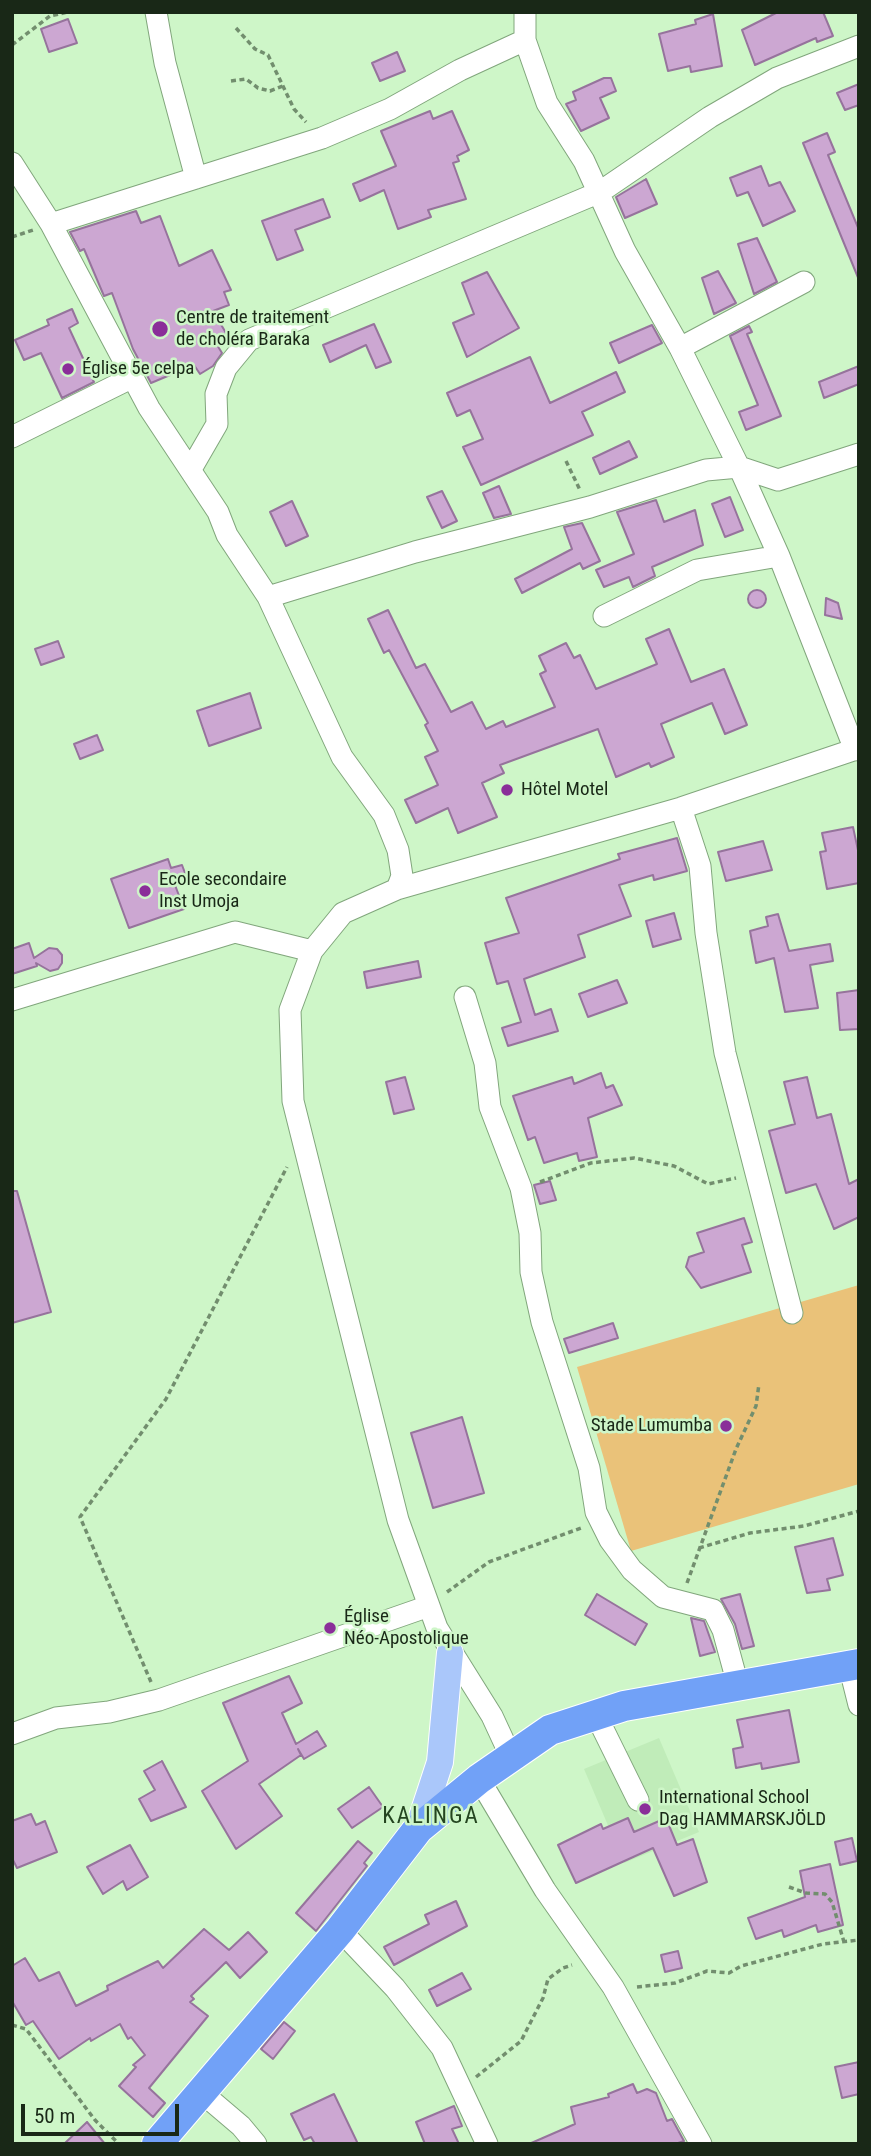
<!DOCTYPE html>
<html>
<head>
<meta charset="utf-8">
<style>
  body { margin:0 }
  #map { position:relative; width:871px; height:2156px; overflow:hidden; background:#cef6c8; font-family:"Roboto Condensed",sans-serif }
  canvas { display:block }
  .frame { position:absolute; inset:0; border:14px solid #192817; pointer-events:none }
  .scale { position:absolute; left:21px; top:2104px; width:158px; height:32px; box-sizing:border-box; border:4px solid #192817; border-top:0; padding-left:9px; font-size:21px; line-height:24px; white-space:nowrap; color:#192817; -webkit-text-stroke:5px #cef6c8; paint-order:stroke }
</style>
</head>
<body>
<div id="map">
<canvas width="871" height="2156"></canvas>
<div class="frame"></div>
<div class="scale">50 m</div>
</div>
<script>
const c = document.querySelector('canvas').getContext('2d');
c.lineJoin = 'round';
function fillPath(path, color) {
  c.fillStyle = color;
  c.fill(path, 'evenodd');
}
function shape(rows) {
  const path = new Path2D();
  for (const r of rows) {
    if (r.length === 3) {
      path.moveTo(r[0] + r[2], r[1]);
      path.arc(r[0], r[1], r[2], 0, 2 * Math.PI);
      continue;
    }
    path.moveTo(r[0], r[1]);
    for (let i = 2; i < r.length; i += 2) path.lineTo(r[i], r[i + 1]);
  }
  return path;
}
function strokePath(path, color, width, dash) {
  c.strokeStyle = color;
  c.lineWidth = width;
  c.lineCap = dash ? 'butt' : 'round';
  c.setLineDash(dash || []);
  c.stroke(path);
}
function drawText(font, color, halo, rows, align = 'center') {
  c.font = font + ' "Roboto Condensed",sans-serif';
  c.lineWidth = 5;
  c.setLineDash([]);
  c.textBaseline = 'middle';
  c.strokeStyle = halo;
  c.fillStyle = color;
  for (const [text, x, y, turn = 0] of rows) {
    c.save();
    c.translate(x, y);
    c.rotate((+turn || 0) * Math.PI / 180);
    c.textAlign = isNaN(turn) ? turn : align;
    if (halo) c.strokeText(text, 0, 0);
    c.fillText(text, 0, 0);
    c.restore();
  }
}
fillPath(shape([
  [659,1738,699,1832,624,1863,584,1769]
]), '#c0ecb9');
fillPath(shape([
  [859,1285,859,1484,631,1551,577,1367]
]), '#eac279');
const building = shape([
  [778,12,823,12,833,36,817,42,816,38,755,65,742,30,778,12],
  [713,14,722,66,691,72,690,66,668,71,659,34,696,24,695,20,713,14],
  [68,19,77,43,49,52,41,29,68,19],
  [397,52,405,71,380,81,372,63,397,52],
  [604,78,611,78,616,91,600,98,609,118,581,131,566,104,576,100,573,92,604,78],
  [859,84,859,105,845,110,837,93,859,84],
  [430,111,433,119,452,111,469,150,457,156,459,161,453,163,466,199,428,210,431,217,398,229,384,190,360,201,353,184,396,166,381,131,430,111],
  [827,133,835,152,828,155,859,230,859,280,803,143,827,133],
  [761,166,769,186,780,182,795,211,763,226,748,192,737,196,730,178,761,166],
  [646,179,657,204,625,218,616,197,646,179],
  [323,199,330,217,295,230,303,250,277,260,262,221,323,199],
  [136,211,141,223,160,216,179,266,212,250,231,290,224,292,229,305,213,311,226,333,214,340,222,353,213,366,200,374,194,365,151,383,133,349,112,293,104,296,84,249,80,251,70,232,136,211],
  [757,238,777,282,754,294,738,244,757,238],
  [718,271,736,303,714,314,702,278,718,271],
  [487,272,519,328,467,357,453,323,474,314,462,283,487,272],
  [72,309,78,323,69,328,94,382,62,398,41,353,24,360,15,340,49,325,47,320,72,309],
  [374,324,391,362,376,368,366,345,330,362,323,345,374,324],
  [652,325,662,343,619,363,610,343,652,325],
  [749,326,752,332,747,334,781,416,746,430,739,412,758,405,730,336,749,326],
  [530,357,550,403,616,372,625,392,582,412,593,435,481,485,463,447,483,439,470,410,457,416,447,393,530,357],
  [859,366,859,384,824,398,819,382,859,366],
  [629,441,637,457,600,474,593,458,629,441],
  [499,486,511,514,494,518,483,493,499,486],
  [442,491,457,521,442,528,427,497,442,491],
  [730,497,743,530,725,537,712,504,730,497],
  [656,500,664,522,695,510,703,545,652,567,655,576,633,587,629,577,604,587,596,570,634,554,617,512,656,500],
  [292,501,308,536,286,546,270,512,292,501],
  [582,523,600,561,583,569,580,563,522,593,515,579,572,549,564,527,582,523],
  [757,599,9],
  [826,598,838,603,842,619,825,615,826,598],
  [388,610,416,668,425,664,451,712,472,702,486,729,503,721,506,727,555,707,540,674,546,671,539,656,566,643,574,658,580,655,596,689,657,664,646,639,669,629,691,682,724,669,747,725,725,734,712,703,661,724,674,757,651,767,649,763,616,777,598,729,500,765,504,773,482,783,497,817,458,833,448,808,416,823,405,800,438,785,425,757,438,751,425,725,428,723,389,650,384,653,368,619,388,610],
  [58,641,64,657,41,665,35,649,58,641],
  [250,693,261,728,209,746,197,711,250,693],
  [97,735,103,750,80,759,74,744,97,735],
  [853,827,859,855,859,883,827,889,820,852,826,851,822,833,853,827],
  [677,838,687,871,654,880,653,875,619,885,631,916,578,935,585,957,524,979,535,1015,551,1009,558,1031,508,1046,502,1028,521,1022,508,981,497,984,485,943,519,933,506,898,620,859,618,854,677,838],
  [763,841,772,870,726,881,718,852,763,841],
  [168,859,171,868,182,865,188,881,175,885,184,909,129,928,111,879,168,859],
  [674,913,681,939,653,947,646,921,674,913],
  [778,914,789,951,830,944,833,961,810,965,818,1008,785,1012,774,958,756,963,750,931,768,926,766,917,778,914],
  [29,943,34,958,49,948,57,949,62,955,62,963,58,969,50,971,36,963,37,966,12,974,12,949,29,943],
  [418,961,421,977,367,988,364,972,418,961],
  [617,980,627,1003,588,1017,579,994,617,980],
  [859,990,859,1029,840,1030,837,993,859,990],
  [601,1073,606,1088,613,1085,622,1105,588,1118,597,1157,579,1161,577,1153,544,1163,535,1137,528,1140,513,1096,572,1077,574,1084,601,1073],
  [405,1077,414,1109,394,1114,386,1082,405,1077],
  [807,1077,817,1118,831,1114,849,1184,859,1179,859,1217,834,1229,816,1184,786,1193,769,1131,795,1124,784,1082,807,1077],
  [550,1181,556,1200,540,1204,534,1185,550,1181],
  [12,1191,17,1191,51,1312,12,1323,12,1191],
  [744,1218,752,1242,742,1245,751,1272,701,1288,686,1267,689,1257,704,1252,697,1233,744,1218],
  [613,1323,618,1338,569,1353,564,1339,613,1323],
  [462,1417,484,1493,433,1508,411,1433,462,1417],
  [833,1538,843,1575,827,1579,830,1590,807,1593,795,1547,833,1538],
  [597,1594,647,1624,635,1645,585,1615,597,1594],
  [740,1594,754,1646,742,1649,735,1624,721,1599,740,1594],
  [691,1618,704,1621,715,1652,700,1656,691,1618],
  [289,1676,302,1703,282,1713,296,1744,317,1731,326,1746,304,1759,298,1749,301,1755,259,1784,282,1816,236,1849,202,1791,248,1761,223,1703,289,1676],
  [789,1710,799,1762,762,1769,761,1763,736,1768,733,1749,743,1747,737,1720,789,1710],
  [162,1761,186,1807,151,1821,139,1799,155,1790,144,1771,162,1761],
  [369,1787,383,1807,352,1828,338,1809,369,1787],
  [31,1814,36,1825,45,1821,57,1852,17,1868,12,1858,12,1821,31,1814],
  [628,1818,634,1832,666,1818,677,1845,693,1839,707,1882,674,1896,653,1848,576,1883,558,1845,601,1824,603,1829,628,1818],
  [852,1838,857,1861,840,1865,835,1842,852,1838],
  [358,1841,372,1853,364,1863,367,1866,316,1931,296,1913,358,1841],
  [130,1845,148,1877,127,1890,123,1881,103,1894,87,1867,130,1845],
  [830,1864,843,1925,818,1932,816,1925,784,1937,782,1930,756,1939,748,1918,805,1897,800,1871,830,1864],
  [456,1901,467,1926,394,1965,384,1947,429,1924,425,1915,456,1901],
  [204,1929,229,1950,248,1932,267,1952,240,1978,226,1962,191,1996,194,1999,190,2002,208,2016,149,2088,165,2103,153,2117,119,2086,136,2067,133,2065,145,2055,131,2037,128,2039,120,2024,91,2041,90,2038,59,2059,33,2021,26,2025,12,2001,12,1966,25,1958,39,1981,59,1972,76,2006,108,1990,107,1986,158,1961,163,1968,204,1929],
  [678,1951,682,1968,665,1972,661,1955,678,1951],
  [462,1973,471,1989,437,2006,429,1990,462,1973],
  [284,2022,295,2031,273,2059,261,2049,284,2022],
  [859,2062,859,2094,842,2098,835,2067,859,2062],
  [633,2084,637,2093,647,2089,656,2093,667,2121,672,2119,684,2141,675,2144,529,2144,575,2124,571,2107,609,2097,608,2094,633,2084],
  [334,2094,358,2144,315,2144,311,2137,304,2140,291,2114,334,2094],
  [454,2106,462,2126,452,2129,459,2144,425,2144,416,2122,454,2106],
  [87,2122,105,2144,64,2144,87,2122]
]);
fillPath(building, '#cca7d2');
strokePath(building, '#96739c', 2);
const minor = shape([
  [156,12,165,63,196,178],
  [525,12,525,40,547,103,584,161,625,251,680,348,739,467,779,556,855,750],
  [12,163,51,224,149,408,218,512,227,535,268,597,342,757,384,815,398,850,402,876,397,889],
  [51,224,322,138,390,109,460,70,525,40],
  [680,348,804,282],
  [12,437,133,377],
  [191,469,217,424,216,394,226,368,249,340,600,192,710,117,777,78,859,46],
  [268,597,415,552,590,507,706,470,739,467,778,480,859,454],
  [604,616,697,570,779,556],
  [681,808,700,866,706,933,725,1053,792,1313],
  [465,997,485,1063,490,1107,521,1188,530,1233,531,1272,542,1322,589,1468,596,1512,610,1540,632,1570,663,1597,713,1610,723,1630,738,1685],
  [12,1000,235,932,312,951],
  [849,1665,859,1705],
  [596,1715,638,1800],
  [12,1734,56,1718,109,1712,159,1700,429,1606],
  [511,1757,492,1716,437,1628,398,1520,293,1101,290,1010,312,951,343,913,397,889,681,808,859,748],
  [479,1779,545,1890,613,1987,701,2144],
  [340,1930,395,1988,442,2048,487,2144],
  [201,2092,241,2126,256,2144]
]);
const major = shape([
  [418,1829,440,1762,450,1653]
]);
const highway = shape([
  [157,2144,340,1930,418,1829,479,1779,550,1730,624,1706,859,1664]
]);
strokePath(minor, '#81a67c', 23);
strokePath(major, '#fff', 28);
strokePath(highway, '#fff', 32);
strokePath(shape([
  [236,28,255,49,268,55,294,109,306,122],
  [12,45,50,16,68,12],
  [231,81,246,79,258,88,270,91,283,86],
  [12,237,33,230],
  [566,461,580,490],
  [540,1182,591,1163,634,1158,674,1166,708,1184,736,1178],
  [699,1548,750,1533,804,1526,859,1511],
  [687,1583,736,1449,756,1406,759,1384],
  [447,1592,489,1562,581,1528],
  [151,1682,80,1517,166,1399,287,1167],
  [789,1887,806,1893,825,1894,832,1902,844,1942],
  [637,1987,675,1983,707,1971,729,1973,741,1966,823,1944,859,1940],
  [12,2025,26,2029,95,2120,119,2144],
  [476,2077,521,2041,543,1998,548,1979,563,1968,572,1965]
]), '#728e6e', 3.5, [5, 3.5]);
strokePath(minor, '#fff', 21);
strokePath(major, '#aac7fa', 26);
strokePath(highway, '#71a1f7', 30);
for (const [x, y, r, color] of [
  [160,329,9,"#8a2e99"],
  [68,369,7,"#8a2e99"],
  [507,790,7,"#8a2e99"],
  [145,891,7,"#8a2e99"],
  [726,1426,7,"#8a2e99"],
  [330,1628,7,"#8a2e99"],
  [645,1809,7,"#8a2e99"]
]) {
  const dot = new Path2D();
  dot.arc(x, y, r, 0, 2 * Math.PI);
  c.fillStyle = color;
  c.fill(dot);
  strokePath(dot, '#cef6c8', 2.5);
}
drawText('19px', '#192817', '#cef6c8', [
  ["Centre de traitement",176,318],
  ["de choléra Baraka",176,340],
  ["Église 5e celpa",82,369],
  ["Hôtel Motel",521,790],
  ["Ecole secondaire",159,880],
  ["Inst Umoja",159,902],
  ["Stade Lumumba",712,1426,"right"],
  ["Église",344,1617],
  ["Néo-Apostolique",344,1639],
  ["International School",659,1798],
  ["Dag HAMMARSKJÖLD",659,1820]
], 'left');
c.letterSpacing = '2px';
drawText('23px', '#244520', '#cef6c8', [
  ["KALINGA",431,1817]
]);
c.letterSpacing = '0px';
</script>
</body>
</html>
